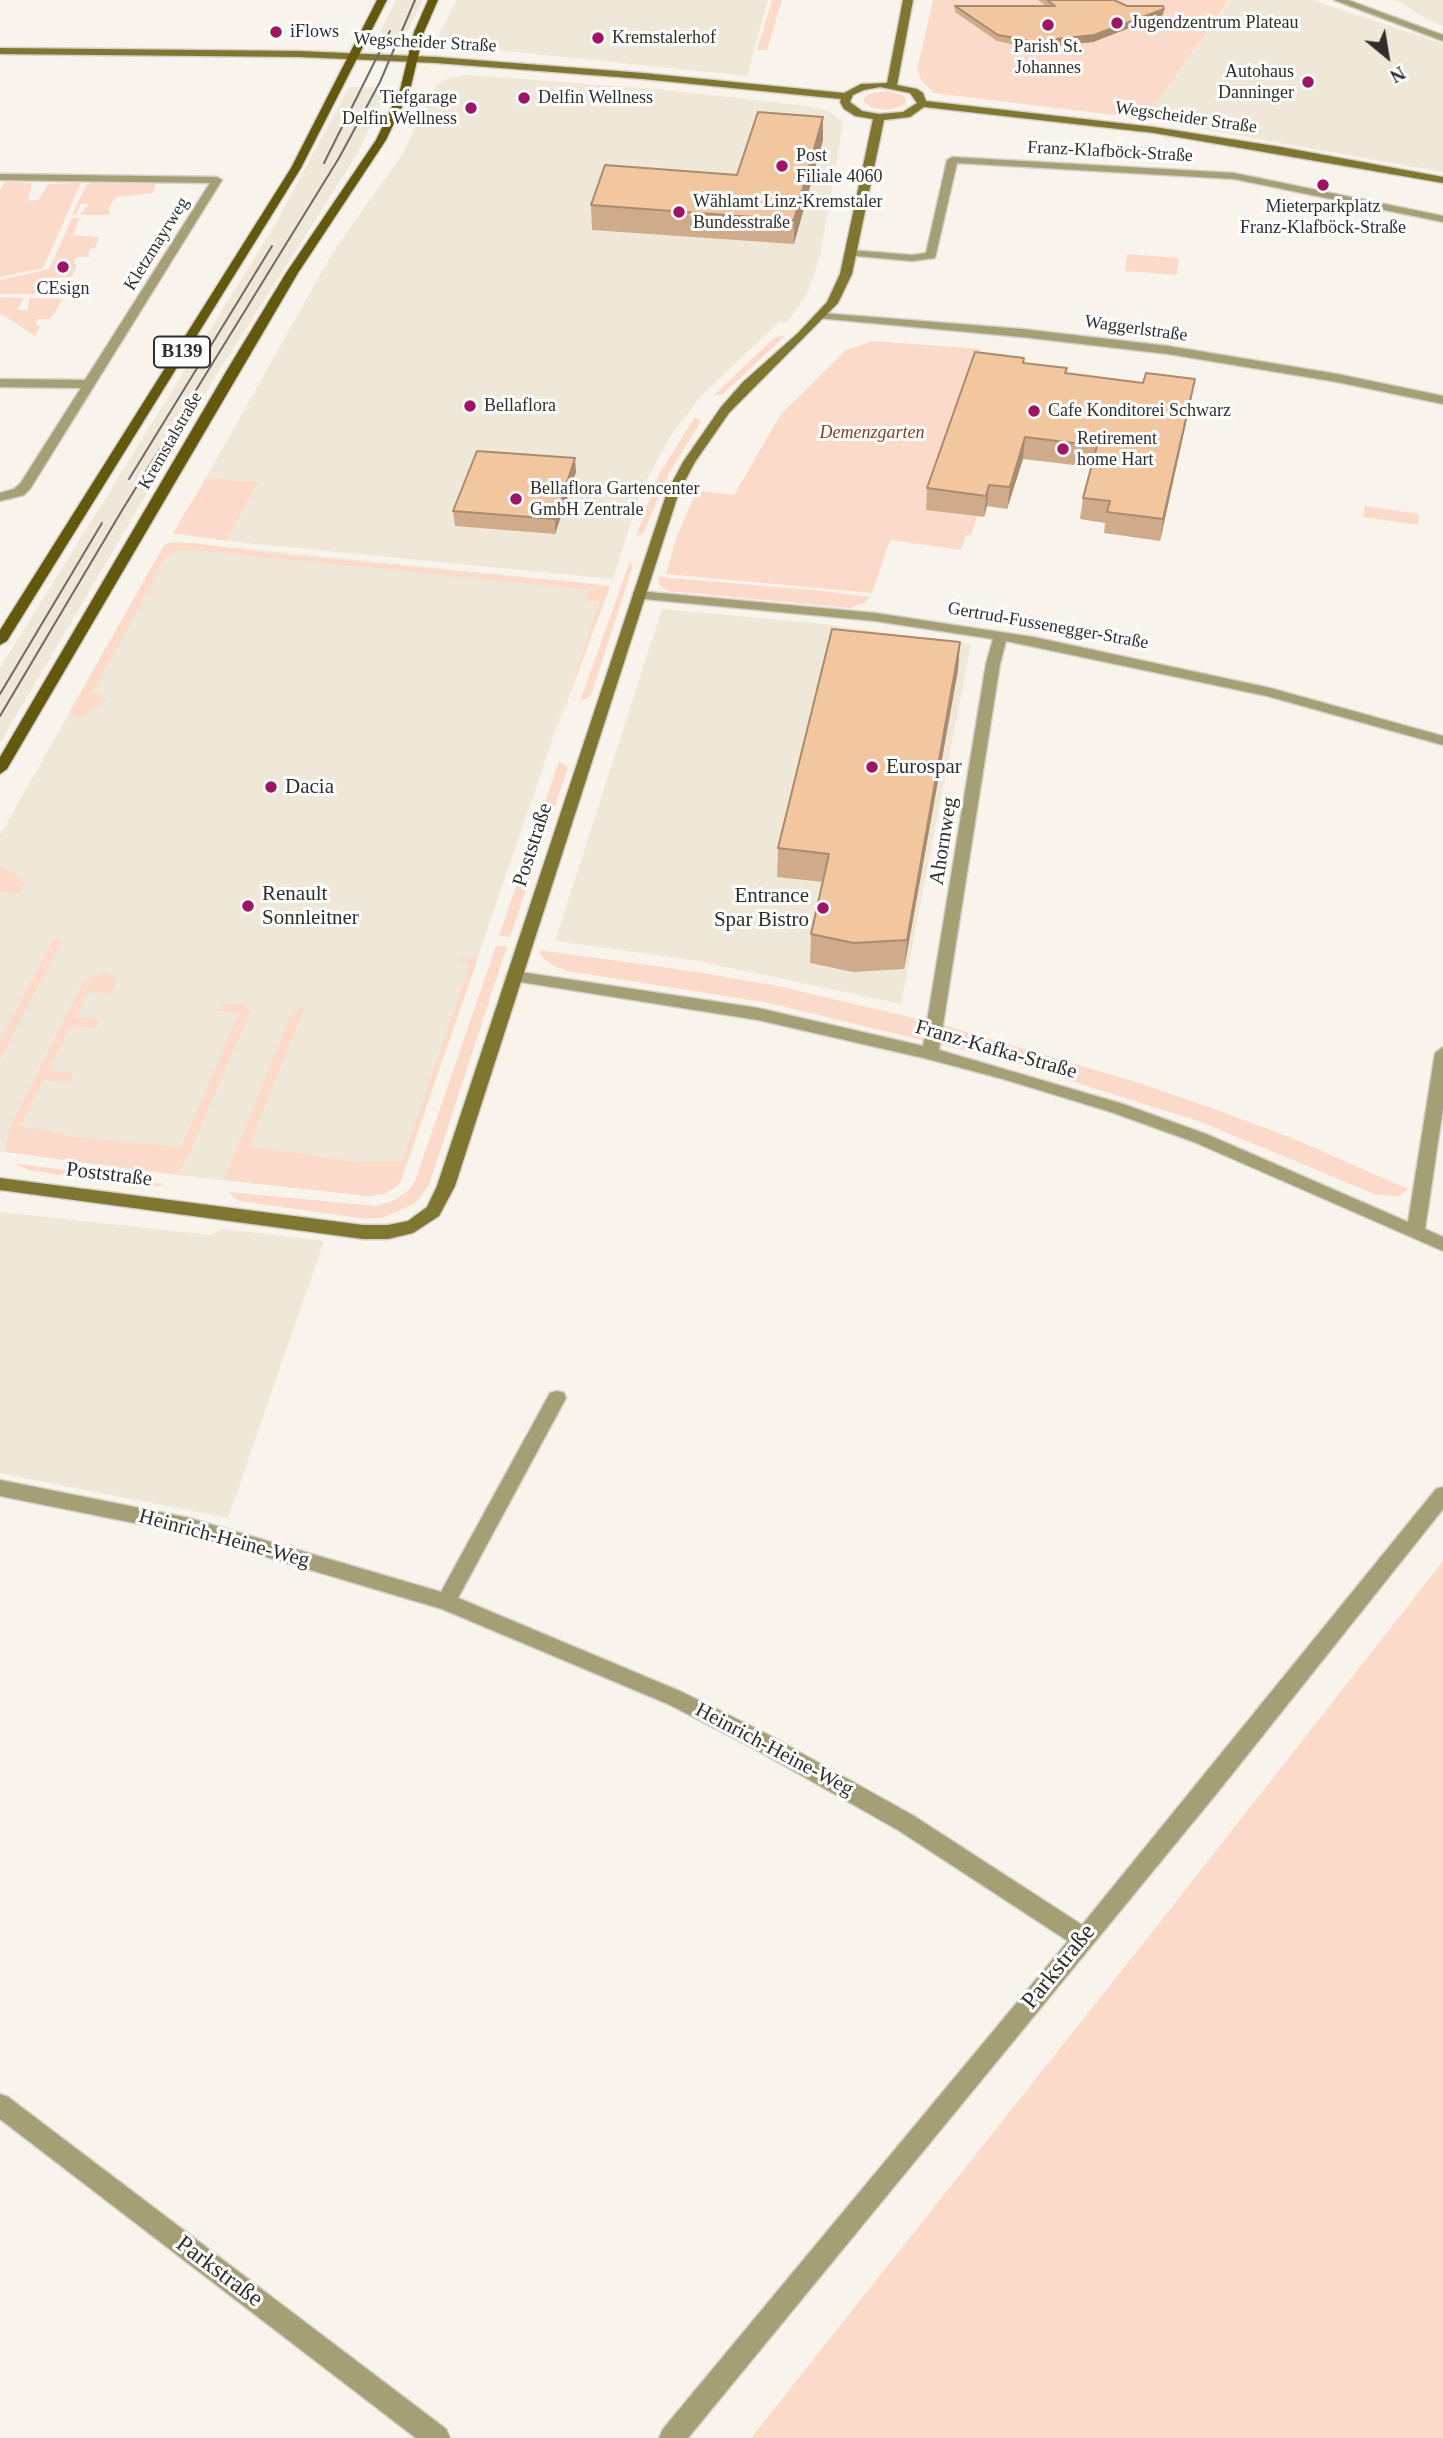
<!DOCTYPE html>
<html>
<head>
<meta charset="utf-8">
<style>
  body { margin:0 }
  #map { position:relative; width:1443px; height:2438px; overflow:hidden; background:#f9f4eb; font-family:Georgia,serif }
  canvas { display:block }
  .north { position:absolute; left:1352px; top:21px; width:70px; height:70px; -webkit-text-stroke:5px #fff; paint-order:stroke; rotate:150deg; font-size:19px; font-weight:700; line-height:28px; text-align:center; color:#302e2a }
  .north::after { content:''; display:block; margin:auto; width:24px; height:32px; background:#302e2a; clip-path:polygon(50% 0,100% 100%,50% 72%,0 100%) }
</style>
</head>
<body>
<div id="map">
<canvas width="1443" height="2438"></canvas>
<div class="north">N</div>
</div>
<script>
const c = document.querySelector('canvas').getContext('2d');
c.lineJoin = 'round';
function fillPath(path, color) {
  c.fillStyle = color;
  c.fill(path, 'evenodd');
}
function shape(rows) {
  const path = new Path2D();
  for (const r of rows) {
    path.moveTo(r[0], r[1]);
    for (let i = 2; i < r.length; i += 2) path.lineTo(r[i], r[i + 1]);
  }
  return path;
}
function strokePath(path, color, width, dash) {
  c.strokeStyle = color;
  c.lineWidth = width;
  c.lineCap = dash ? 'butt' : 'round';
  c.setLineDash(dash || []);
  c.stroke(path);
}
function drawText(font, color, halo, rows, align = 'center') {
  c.font = font + ' Georgia,serif';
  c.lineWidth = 6;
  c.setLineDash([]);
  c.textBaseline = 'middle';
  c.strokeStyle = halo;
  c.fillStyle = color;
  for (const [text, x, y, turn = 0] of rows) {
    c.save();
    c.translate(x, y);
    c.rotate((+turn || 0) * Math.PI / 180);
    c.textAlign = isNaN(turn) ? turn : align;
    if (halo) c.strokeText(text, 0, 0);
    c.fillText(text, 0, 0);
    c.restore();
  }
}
fillPath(shape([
  [396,0,423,0,406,34,397,38,384,37,380,32],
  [457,0,768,0,747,76,449,45,438,37],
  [1230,0,1313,0,1443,44,1443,172,1146,119],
  [1396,0,1443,0,1443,26,1427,19],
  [469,75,656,89,807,106,829,111,843,123,842,130,820,255,807,294,787,323,780,321,701,396,670,437,641,490,613,579,226,541,257,482,206,478,333,252,403,153,435,86,448,78],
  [349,87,389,87,356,156,220,369,0,743,0,668,273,228],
  [177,542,605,585,402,1180,384,1194,368,1196,177,1175,0,1151,0,835,165,544],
  [662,609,823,624,971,644,901,1004,698,961,555,941],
  [0,1212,210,1235,222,1229,324,1241,228,1518,0,1473]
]), '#efe7d7');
fillPath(shape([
  [772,0,782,0,767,50,757,50],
  [933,0,1229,0,1146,119,934,93,922,81,917,70],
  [888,91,902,95,906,98,905,105,887,110,871,107,864,102,864,98,871,93],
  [5,182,32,183,28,201,38,200,48,184,81,183,43,268,0,277,0,189],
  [91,183,97,183,156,184,153,193,116,197,107,210,110,210,109,215,80,215,89,204,81,203,76,215,72,215,86,185],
  [72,218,84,218,79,219,73,235,99,237,95,248,90,249,88,255,91,257,76,257,74,264,77,264,72,277,42,278,35,294,0,294,0,280,49,269],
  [1127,254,1179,258,1177,275,1125,271],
  [0,297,25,298,17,310,28,310,29,298,63,299,50,319,38,319,35,325,40,326,35,336,0,313],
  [785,336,723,394,713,396,775,337],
  [873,341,981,349,926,509,977,517,971,535,966,535,961,550,890,540,872,593,666,574,676,539,696,491,734,495,781,414,846,350],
  [695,417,701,421,668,475,643,534,636,536,659,474],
  [206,478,258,482,226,541,173,533],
  [1365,506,1419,514,1418,525,1363,517],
  [168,543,195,543,267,553,610,586,554,737,599,602,586,600,589,590,190,550,177,551,166,557,93,692,107,701,78,719,70,711,163,547],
  [630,561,633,565,591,696,580,701],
  [658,577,814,590,871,597,864,603,850,608,668,591,660,586],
  [559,761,568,768,510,937,499,936],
  [0,865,21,879,24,883,21,894,0,892],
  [54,939,59,939,61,942,0,1060,0,1041],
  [496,946,507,946,429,1185,416,1203,382,1218,366,1219,240,1201,234,1198,229,1192,376,1206,395,1200,410,1189,415,1181],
  [539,950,691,971,778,986,943,1025,1136,1082,1212,1108,1292,1138,1408,1189,1399,1196,1377,1195,1201,1122,1008,1061,769,1003,568,971,552,965,541,956],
  [461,957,477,960,398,1186,384,1194,368,1196,224,1180,290,1017,301,1009,304,1009,249,1146,355,1162,402,1161,470,964,459,962],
  [106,972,117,980,112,994,88,992,76,1017,100,1020,96,1028,71,1026,49,1070,74,1073,70,1082,44,1080,21,1126,75,1137,181,1147,239,1013,215,1010,227,1003,244,1005,250,1012,190,1152,177,1175,5,1152,9,1129,80,989,87,979],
  [14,1163,165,1184,149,1188,140,1187,28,1170],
  [1443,1561,1443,2438,751,2438,1168,1912]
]), '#fcdaca');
const street = shape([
  [1334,0,1348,0,1443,35,1443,41,1334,0],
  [952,157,1234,173,1443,216,1443,222,1234,179,957,163,935,258,912,261,846,255,846,251,850,250,912,255,926,253,947,160,952,157],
  [0,174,217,177,222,180,30,489,24,495,0,501,0,493,14,489,20,484,81,388,0,387,0,379,85,380,210,183,0,180,0,174],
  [821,313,1022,329,1168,346,1337,374,1443,396,1443,404,1337,382,1168,354,1022,337,817,318,817,314,821,313],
  [638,591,875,613,1033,637,1270,688,1443,736,1443,745,1267,696,1006,641,1000,664,939,1050,1123,1104,1206,1134,1408,1222,1435,1053,1443,1047,1443,1108,1425,1229,1443,1237,1443,1251,1194,1142,1111,1112,1003,1079,924,1058,758,1020,508,980,506,976,514,971,758,1008,923,1046,986,664,993,639,875,621,633,598,633,592,638,591],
  [557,1391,564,1393,566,1398,458,1598,682,1692,767,1734,914,1816,1082,1925,1436,1489,1443,1487,1443,1509,1217,1793,688,2438,659,2438,663,2429,1068,1941,898,1830,753,1748,668,1704,442,1609,189,1534,0,1496,0,1480,189,1518,441,1592,550,1393,557,1391],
  [0,2094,8,2097,446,2429,450,2438,416,2438,0,2119,0,2094]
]);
const secondary = shape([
  [903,0,913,0,897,85,917,89,923,93,926,101,1154,127,1281,147,1443,177,1443,183,1154,133,924,107,910,117,884,120,852,274,838,303,729,413,695,462,679,492,455,1186,439,1216,413,1233,388,1239,363,1239,0,1190,0,1178,363,1225,388,1225,408,1221,427,1207,437,1186,667,492,683,462,721,407,743,382,798,333,827,302,840,274,873,119,855,116,844,109,840,102,841,99,643,79,436,63,299,57,0,54,0,48,299,51,436,57,643,73,844,93,861,84,887,83,903,0],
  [880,87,910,93,917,103,903,112,879,114,862,111,850,102,853,95,864,90,880,87]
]);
const primary = shape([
  [377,0,387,0,301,168,7,641,0,645,0,630,291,168,377,0],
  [428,0,438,0,424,32,410,90,386,140,298,273,7,769,0,774,0,757,227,370,286,273,376,140,400,90,414,32,428,0]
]);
strokePath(street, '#d5d0c8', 3);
strokePath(secondary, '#d5d0c8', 3);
strokePath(primary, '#d5d0c8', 3);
fillPath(street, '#a59f75');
fillPath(secondary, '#7f7632');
fillPath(primary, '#62580e');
strokePath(shape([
  [324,163,390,31],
  [129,479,272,246],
  [0,694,102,523],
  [0,716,121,512,339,158,380,82,415,0]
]), '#6e6b66', 2);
fillPath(shape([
  [1038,0,1114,0,1127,6,1163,15,1093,42,1056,46,1051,49,1038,48,1035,52,1025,47,997,41,955,12,955,6,1046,6],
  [823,140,794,244,592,230,591,205,737,175],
  [1024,363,1067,368,1066,373,1191,400,1160,541,1104,533,1105,523,1080,519,1083,498,1091,467,1023,459,1007,509,987,506,984,517,926,510,927,488],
  [576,472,555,534,455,526,453,511],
  [960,642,958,670,904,969,853,972,810,963,811,934,823,882,777,877,778,848]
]), '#d0ab89');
fillPath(shape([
  [1164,9,1163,15,1093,42,1056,46,1051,49,1052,43,1057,39],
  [1039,41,1038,48,1035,52,1036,46],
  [823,117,823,140,794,244,794,220],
  [1195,379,1191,400,1160,541,1163,519],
  [1025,437,1023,459,1007,509,1010,487],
  [575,458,576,472,555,534,555,519],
  [989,485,987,506,984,517,986,496],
  [960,642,958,670,904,969,907,940]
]), '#a98b6f');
const building = shape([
  [1047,0,1114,0,1127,6,1163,6,1164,9,1094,35,1057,39,1052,43,1039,41,1036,46,1026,40,998,35,955,6,1055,6,1047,0],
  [758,112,823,117,794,220,591,205,605,165,737,175,758,112],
  [975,352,1024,358,1023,363,1067,368,1065,373,1143,383,1146,373,1195,379,1163,519,1107,512,1110,501,1083,498,1097,446,1025,437,1010,487,989,485,986,496,927,488,975,352],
  [477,451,575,458,555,519,453,511,477,451],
  [832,629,960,642,907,940,854,943,811,934,829,854,778,848,832,629]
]);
fillPath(building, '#f2c79f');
strokePath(building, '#a98b6f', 2);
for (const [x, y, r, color] of [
  [1117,23,7,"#9d1665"],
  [1048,25,7,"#9d1665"],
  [276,32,7,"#9d1665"],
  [598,38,7,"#9d1665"],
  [1308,82,7,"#9d1665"],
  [524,98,7,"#9d1665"],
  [471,108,7,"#9d1665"],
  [782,166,7,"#9d1665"],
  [1323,185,7,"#9d1665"],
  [679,212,7,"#9d1665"],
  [63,267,7,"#9d1665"],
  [470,406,7,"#9d1665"],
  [1034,411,7,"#9d1665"],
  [1063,449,7,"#9d1665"],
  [516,499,7,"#9d1665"],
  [872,767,7,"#9d1665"],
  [271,787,7,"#9d1665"],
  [248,906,7,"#9d1665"],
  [823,908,7,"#9d1665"]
]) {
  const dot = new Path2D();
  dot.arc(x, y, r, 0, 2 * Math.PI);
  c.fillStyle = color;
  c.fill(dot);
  strokePath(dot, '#fff', 2.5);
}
drawText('18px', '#302e2a', '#fff', [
  ["Jugendzentrum Plateau",1131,23],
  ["iFlows",290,32],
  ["Kremstalerhof",612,38],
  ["Parish St.",1048,47,"center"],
  ["Johannes",1048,68,"center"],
  ["Autohaus",1294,72,"right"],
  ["Danninger",1294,93,"right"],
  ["Tiefgarage",457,98,"right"],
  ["Delfin Wellness",457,119,"right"],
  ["Delfin Wellness",538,98],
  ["Post",796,156],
  ["Filiale 4060",796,177],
  ["Wählamt Linz-Kremstaler",693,202],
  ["Bundesstraße",693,223],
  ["Mieterparkplatz",1323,207,"center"],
  ["Franz-Klafböck-Straße",1323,228,"center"],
  ["CEsign",63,289,"center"],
  ["Bellaflora",484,406],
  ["Cafe Konditorei Schwarz",1048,411],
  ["Retirement",1077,439],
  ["home Hart",1077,460],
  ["Bellaflora Gartencenter",530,489],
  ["GmbH Zentrale",530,510]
], 'left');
drawText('18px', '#302e2a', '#fff', [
  ["Wegscheider Straße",425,43,3],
  ["Wegscheider Straße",1186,118,8],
  ["Franz-Klafböck-Straße",1110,152,3],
  ["Kletzmayrweg",157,244,-58],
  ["Waggerlstraße",1136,329,8],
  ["Kremstalstraße",171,441,-60],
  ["Gertrud-Fussenegger-Straße",1048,626,10]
]);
drawText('italic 18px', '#83421f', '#fff', [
  ["Demenzgarten",872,433]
]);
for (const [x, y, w] of [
  [182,352,56]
]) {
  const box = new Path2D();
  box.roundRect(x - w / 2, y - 15.5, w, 31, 5);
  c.fillStyle = '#fff';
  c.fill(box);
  strokePath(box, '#302e2a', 2);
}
drawText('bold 19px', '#302e2a', null, [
  ["B139",182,352]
]);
drawText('21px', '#302e2a', '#fff', [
  ["Eurospar",886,767],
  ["Dacia",285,787],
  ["Renault",262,894],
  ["Sonnleitner",262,918],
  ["Entrance",809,896,"right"],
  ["Spar Bistro",809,920,"right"]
], 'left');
drawText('21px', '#302e2a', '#fff', [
  ["Ahornweg",944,841,-81],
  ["Poststraße",533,845,-72],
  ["Franz-Kafka-Straße",996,1050,16],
  ["Poststraße",109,1175,7],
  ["Heinrich-Heine-Weg",224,1539,15],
  ["Heinrich-Heine-Weg",774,1750,28]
]);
drawText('24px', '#302e2a', '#fff', [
  ["Parkstraße",1059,1967,-51],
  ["Parkstraße",219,2272,37]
]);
</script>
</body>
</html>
